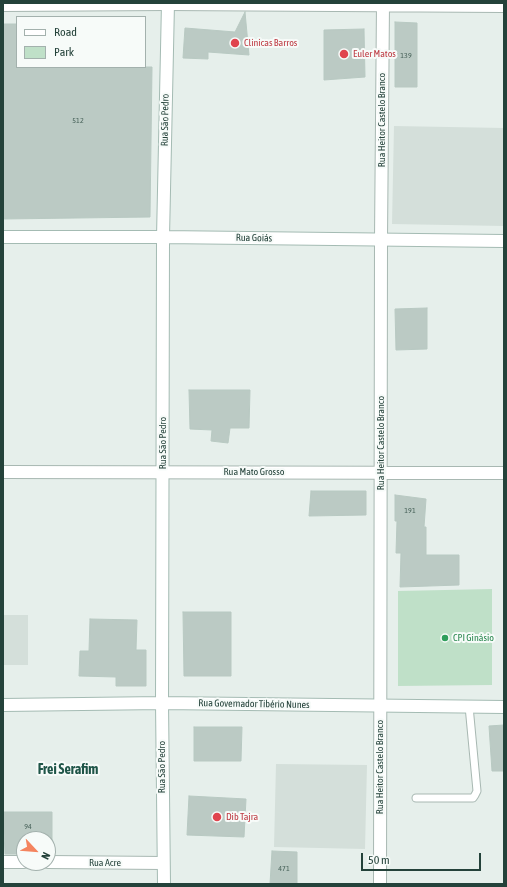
<!DOCTYPE html>
<html>
<head>
<meta charset="utf-8">
<style>
  body { margin:0 }
  #map { position:relative; width:507px; height:887px; overflow:hidden; background:#e6efeb; font-family:"Asap Condensed",sans-serif }
  canvas { display:block }
  .frame { position:absolute; inset:0; border:4px solid #24423a; pointer-events:none }
  .legend { position:absolute; left:16px; top:16px; width:130px; height:52px; box-sizing:border-box; background:#f7fbf9; border:1px solid #a3b1ad; margin:0; padding:5px 7px; list-style:none; font-size:12px; color:#24423a }
  .legend li { display:flex; align-items:center; gap:8px; height:20px }
  .legend b { width:20px; border:1px solid #a3b1ad }
  .north { position:absolute; left:16px; top:831px; width:40px; height:40px; box-sizing:border-box; background:#f7fbf9; border:1px solid #a3b1ad; border-radius:50%; rotate:116deg; font-size:11px; font-weight:700; line-height:16px; text-align:center; color:#24423a }
  .north::after { content:''; display:block; margin:auto; width:14px; height:18px; background:#f4845f; clip-path:polygon(50% 0,100% 100%,50% 72%,0 100%) }
  .scale { position:absolute; left:361px; top:853px; width:120px; height:18px; box-sizing:border-box; border:2px solid #24423a; border-top:0; padding-left:5px; font-size:12px; line-height:14px; white-space:nowrap; color:#24423a; -webkit-text-stroke:3px #f7fbf9; paint-order:stroke }
</style>
</head>
<body>
<div id="map">
<canvas width="507" height="887"></canvas>
<div class="frame"></div>
<ul class="legend">
<li><b style="height:5px;background:#fff"></b>Road</li>
<li><b style="height:11px;background:#bfe0c8"></b>Park</li>
</ul>
<div class="north">N</div>
<div class="scale">50 m</div>
</div>
<script>
const c = document.querySelector('canvas').getContext('2d');
c.lineJoin = 'round';
function fillPath(path, color) {
  c.fillStyle = color;
  c.fill(path, 'evenodd');
}
function shape(rows) {
  const path = new Path2D();
  for (const r of rows) {
    path.moveTo(r[0], r[1]);
    for (let i = 2; i < r.length; i += 2) path.lineTo(r[i], r[i + 1]);
  }
  return path;
}
function strokePath(path, color, width, dash) {
  c.strokeStyle = color;
  c.lineWidth = width;
  c.lineCap = dash ? 'butt' : 'round';
  c.setLineDash(dash || []);
  c.stroke(path);
}
function drawText(font, color, halo, rows, align = 'center') {
  c.font = font + ' "Asap Condensed",sans-serif';
  c.lineWidth = 4;
  c.setLineDash([]);
  c.textBaseline = 'middle';
  c.strokeStyle = halo;
  c.fillStyle = color;
  for (const [text, x, y, turn = 0] of rows) {
    c.save();
    c.translate(x, y);
    c.rotate((+turn || 0) * Math.PI / 180);
    c.textAlign = isNaN(turn) ? turn : align;
    if (halo) c.strokeText(text, 0, 0);
    c.fillText(text, 0, 0);
    c.restore();
  }
}
fillPath(shape([
  [394,126,504,128,504,226,392,224],
  [3,615,28,615,28,665,3,665],
  [276,764,367,765,365,849,274,847]
]), '#d4dfda');
fillPath(shape([
  [492,589,492,685,398,686,398,591]
]), '#bfe0c8');
const building = shape([
  [245,12,249,55,208,52,208,59,183,58,185,28,235,32,245,12],
  [395,22,417,23,417,87,395,87,395,22],
  [3,24,17,24,17,67,152,67,150,217,3,219,3,24],
  [364,29,365,77,324,80,324,30,364,29],
  [427,308,427,349,396,350,395,309,427,308],
  [189,390,250,390,249,428,230,428,228,443,211,441,212,430,190,429,189,390],
  [311,491,366,491,366,515,309,516,311,491],
  [395,495,426,499,424,527,426,527,426,555,459,555,459,585,400,587,401,553,396,553,397,521,395,521,395,495],
  [183,612,231,612,231,676,184,676,183,612],
  [90,619,137,620,136,650,146,650,146,686,116,686,116,677,79,676,80,651,89,651,90,619],
  [504,725,504,771,492,771,489,726,504,725],
  [194,727,242,727,241,761,194,761,194,727],
  [189,796,246,799,244,837,187,835,189,796],
  [3,812,52,812,52,855,48,855,48,839,24,839,24,854,5,854,3,812],
  [272,851,297,852,297,884,270,884,272,851]
]);
fillPath(building, '#bbcac4');
strokePath(building, '#b8c9c2', 1);
const lane = shape([
  [416,798,473,798,475,795,477,791,469,706]
]);
const street = shape([
  [3,5,167,4,504,6],
  [3,472,504,473],
  [3,862,24,862],
  [48,862,163,863],
  [380,884,381,239,383,3]
]);
const secondary = shape([
  [3,237,163,237,504,241],
  [3,705,162,703,504,707],
  [164,884,162,703,163,237,168,3]
]);
strokePath(lane, '#a8b8b2', 9);
strokePath(street, '#a8b8b2', 14);
strokePath(secondary, '#a4bbb3', 14);
strokePath(lane, '#fff', 7);
strokePath(street, '#fff', 12);
strokePath(secondary, '#fff', 12);
for (const [x, y, r, color] of [
  [235,43,5,"#e0444e"],
  [344,54,5,"#e0444e"],
  [445,638,4,"#2e9e5b"],
  [217,817,5,"#e0444e"]
]) {
  const dot = new Path2D();
  dot.arc(x, y, r, 0, 2 * Math.PI);
  c.fillStyle = color;
  c.fill(dot);
  strokePath(dot, '#f7fbf9', 1.5);
}
drawText('8px', '#4a645c', null, [
  ["139",406,55],
  ["512",78,120],
  ["191",410,510],
  ["94",28,826],
  ["471",284,868]
]);
drawText('10px', '#be3a42', '#f7fbf9', [
  ["Clinicas Barros",244,43],
  ["Euler Matos",353,54],
  ["Dib Tajra",226,817]
], 'left');
drawText('10px', '#24423a', '#f7fbf9', [
  ["Rua São Pedro",165,120,-89],
  ["Rua Heitor Castelo Branco",382,120,-90],
  ["Rua Goiás",254,238,1],
  ["Rua São Pedro",163,443,-90],
  ["Rua Heitor Castelo Branco",381,443,-90],
  ["Rua Mato Grosso",254,472],
  ["Rua Governador Tibério Nunes",254,704,1],
  ["Rua São Pedro",162,767,-90],
  ["Rua Heitor Castelo Branco",380,767,-90],
  ["Rua Acre",105,863]
]);
drawText('10px', '#27864d', '#f7fbf9', [
  ["CPI Ginásio",453,638]
], 'left');
drawText('bold 14px', '#1f5548', '#f7fbf9', [
  ["Frei Serafim",68,770]
]);
</script>
</body>
</html>
